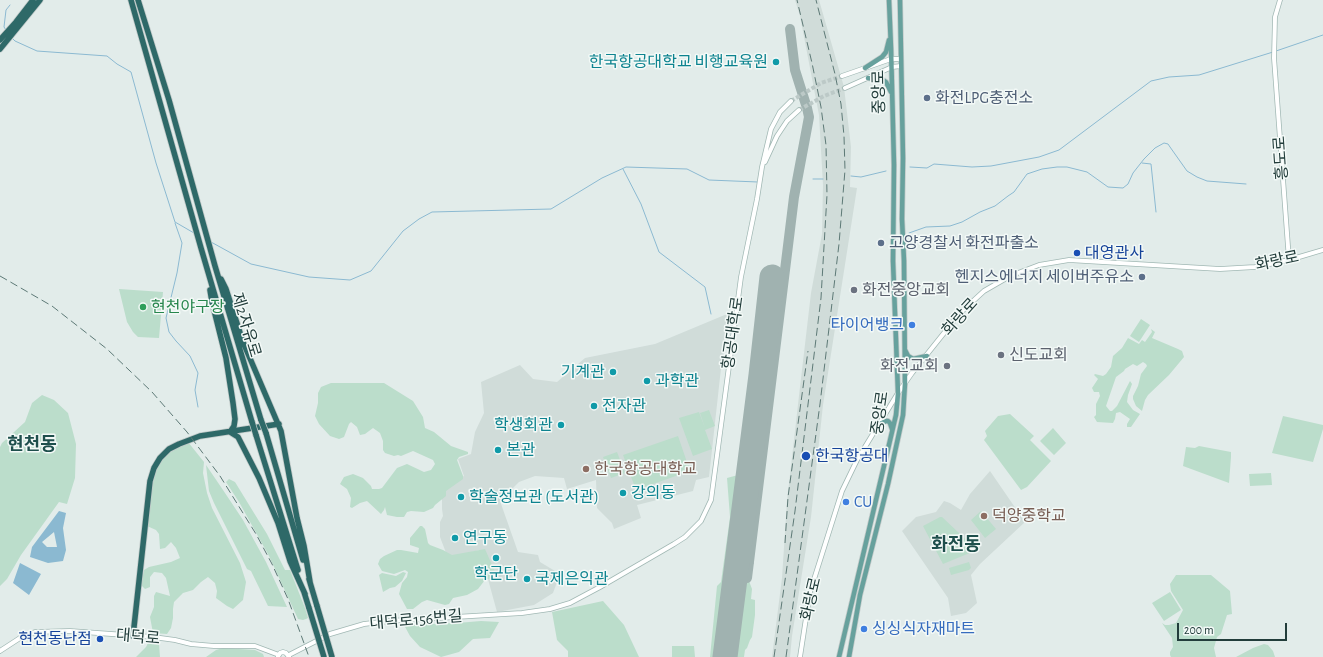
<!DOCTYPE html>
<html>
<head>
<meta charset="utf-8">
<style>
  body { margin:0 }
  #map { position:relative; width:1323px; height:657px; overflow:hidden; background:#e2ecea; font-family:"Alegreya Sans",sans-serif }
  canvas { display:block }
  .scale { position:absolute; left:1177px; top:623px; width:110px; height:18px; box-sizing:border-box; border:2px solid #223d3b; border-top:0; padding-left:5px; font-size:12px; line-height:14px; white-space:nowrap; color:#223d3b; -webkit-text-stroke:3px #f3f9f7; paint-order:stroke }
</style>
</head>
<body>
<div id="map">
<canvas width="1323" height="657"></canvas>
<div class="scale">200 m</div>
</div>
<script>
const c = document.querySelector('canvas').getContext('2d');
c.lineJoin = 'round';
function fillPath(path, color) {
  c.fillStyle = color;
  c.fill(path, 'evenodd');
}
function shape(rows) {
  const path = new Path2D();
  for (const r of rows) {
    path.moveTo(r[0], r[1]);
    for (let i = 2; i < r.length; i += 2) path.lineTo(r[i], r[i + 1]);
  }
  return path;
}
function strokePath(path, color, width, dash) {
  c.strokeStyle = color;
  c.lineWidth = width;
  c.lineCap = dash ? 'butt' : 'round';
  c.setLineDash(dash || []);
  c.stroke(path);
}
function drawText(font, color, halo, rows, align = 'center') {
  c.font = font + ' "Alegreya Sans","Noto Sans KR",sans-serif';
  c.lineWidth = 3;
  c.setLineDash([]);
  c.textBaseline = 'middle';
  c.strokeStyle = halo;
  c.fillStyle = color;
  for (const [text, x, y, turn = 0] of rows) {
    c.save();
    c.translate(x, y);
    c.rotate((+turn || 0) * Math.PI / 180);
    c.textAlign = isNaN(turn) ? turn : align;
    if (halo) c.strokeText(text, 0, 0);
    c.fillText(text, 0, 0);
    c.restore();
  }
}
fillPath(shape([
  [795,0,819,0,844,87,851,147,850,187,857,188,823,405,811,517,792,636,790,657,772,657,782,578,787,501,800,387,811,293,822,234,823,185,819,115,800,16],
  [727,314,709,477,696,480,693,491,637,505,641,518,614,529,612,523,597,508,596,480,567,489,564,478,535,476,519,482,500,501,518,552,538,555,540,562,560,574,553,593,534,605,497,612,480,550,448,558,440,537,440,522,443,516,442,509,442,486,464,476,458,459,471,454,475,432,484,413,481,382,520,365,533,379,557,382,585,358,655,344],
  [990,471,1025,522,980,564,971,575,977,603,966,613,951,616,948,598,902,531,916,517,936,512,944,501,950,503,961,510,970,494]
]), '#d0dcd9');
fillPath(shape([
  [119,289,163,292,159,338,138,337,133,332,127,322],
  [1141,319,1150,325,1139,342,1130,336],
  [1151,329,1155,332,1152,338,1178,349,1182,351,1184,357,1169,375,1148,395,1145,400,1142,411,1136,406,1133,399,1133,396,1138,386,1141,374,1147,366,1146,364,1143,362,1137,366,1133,364,1125,369,1124,371,1116,377,1106,406,1110,411,1112,411,1117,406,1130,381,1132,384,1128,395,1127,402,1133,410,1140,414,1131,427,1127,427,1127,424,1130,419,1120,412,1116,413,1115,419,1113,423,1097,422,1094,417,1096,415,1096,404,1100,396,1099,392,1094,392,1092,388,1098,379,1094,375,1095,374,1103,376,1106,374,1111,367,1113,356,1122,348,1128,338,1139,344,1142,340,1145,342,1152,332],
  [331,383,384,383,413,401,423,417,425,428,434,432,451,446,468,452,468,454,459,457,457,460,463,476,463,479,446,491,446,496,435,505,433,508,424,512,411,511,407,512,404,517,397,517,387,515,385,507,384,510,381,514,367,501,360,503,352,508,350,507,351,498,347,489,340,484,344,477,353,474,363,478,371,486,372,489,379,489,382,488,397,468,407,464,424,472,431,470,435,464,433,460,413,451,401,456,398,455,394,456,385,453,383,450,383,441,380,433,373,428,365,434,360,435,357,427,351,422,349,424,344,437,339,439,330,436,319,424,315,416,318,403,318,393,321,387],
  [42,395,54,400,68,413,76,444,75,478,67,504,59,502,21,555,7,579,0,586,0,447,2,443,25,422,32,403],
  [709,410,715,426,705,430,712,449,693,456,679,418,699,412,705,428,700,413],
  [1010,414,1034,436,1030,440,1051,461,1027,487,1021,490,984,440,987,436,985,431,998,416],
  [1283,416,1323,425,1323,429,1313,462,1272,453],
  [1053,428,1066,443,1054,455,1040,441],
  [678,436,690,471,636,490,623,455],
  [188,442,204,462,203,473,207,493,212,508,240,563,246,582,243,600,233,609,227,606,216,598,217,591,215,583,208,577,201,582,193,590,183,593,174,602,173,609,173,618,171,628,167,634,153,633,150,617,154,607,154,596,156,592,170,596,166,578,162,573,154,572,150,577,150,587,145,589,141,585,144,570,149,567,171,562,180,558,176,548,171,542,165,548,160,549,159,534,156,530,147,526,154,473,163,457,171,449],
  [1199,446,1231,452,1231,457,1229,483,1183,466,1186,447,1195,448],
  [617,452,625,473,611,478,603,457],
  [206,465,221,487,243,520,266,562,287,607,268,606,251,571,247,569,214,503,209,491],
  [1271,473,1272,485,1250,486,1249,474],
  [738,475,742,476,719,657,710,657,717,586,721,582,730,517,727,478],
  [229,479,235,482,254,513,267,534,285,570,290,570,305,608,308,618,306,619,303,620,298,619,269,556,239,502,226,482],
  [981,511,996,529,985,538,971,520],
  [940,517,942,517,977,550,943,564,923,526],
  [420,526,422,526,425,529,428,543,430,545,443,550,452,555,485,549,496,574,494,577,485,580,478,589,467,595,453,598,449,604,445,605,427,600,422,602,413,609,407,609,399,594,402,583,407,577,408,572,405,570,394,574,382,571,378,564,380,559,384,556,397,550,401,550,418,553,419,548,410,545,410,538],
  [969,562,971,568,969,570,951,575,949,568],
  [403,572,406,573,402,581,395,587,390,588,383,592,379,575,382,573,396,576],
  [740,573,745,574,744,580,749,581,752,589,751,599,755,600,755,615,752,637,750,640,747,648,745,650,744,657,729,657],
  [1176,575,1211,575,1230,591,1232,614,1227,615,1221,634,1217,637,1214,648,1216,657,1171,657,1170,655,1170,652,1173,647,1172,638,1162,623,1165,625,1169,625,1176,623,1183,610,1171,591,1170,584],
  [1170,592,1181,610,1164,621,1152,603],
  [603,601,624,625,639,657,568,657,568,651,557,640,552,612],
  [481,621,499,622,490,638,473,639,459,652,441,657,420,647,410,636,404,625,457,623],
  [155,640,159,644,160,657,136,657,146,647,149,641],
  [1264,644,1268,645,1273,651,1275,657,1236,657,1253,648],
  [672,646,694,646,695,657,672,657],
  [223,648,255,650,263,654,264,657,206,657,216,650]
]), '#bbddcb');
fillPath(shape([
  [59,511,66,513,63,528,66,550,63,561,48,563,30,557,32,547],
  [54,532,57,547,47,547,42,542],
  [20,563,41,574,29,595,13,583]
]), '#8bb9d1');
strokePath(shape([
  [6,30,4,27,6,10,10,5],
  [12,38,15,41,37,51,107,56,117,64,131,72,156,163,175,222,194,233],
  [1276,51,1323,35],
  [1142,163,1151,164,1156,212],
  [910,167,927,168,934,164,972,167,991,166,1039,157,1059,150,1151,81,1169,77,1199,75,1273,52],
  [623,169,641,204,659,252,705,287,711,314],
  [851,176,861,177,886,171],
  [813,179,823,179],
  [175,223,182,243,177,273,166,318,169,332,176,341,190,356,198,373,195,390,198,407],
  [909,233,926,227,950,226,962,222,980,212,995,206,1008,196,1014,192,1027,174,1042,169,1057,167,1067,167,1087,172,1108,187,1123,188,1128,184,1133,173,1144,159,1155,148,1164,143,1168,144,1170,147,1187,171,1197,177,1207,181,1246,184],
  [211,242,251,264,309,277,350,280,371,271,403,231,419,219,432,212,551,209,602,178,626,167,687,169,709,180,758,182]
]), '#8bb9d1', 1);
strokePath(shape([
  [750,464,761,465],
  [736,572,738,568,745,567,749,563],
  [747,578,794,197,809,117,807,108,795,70,790,29]
]), '#a0b2b0', 10);
strokePath(shape([
  [725,657,761,375,772,277]
]), '#a0b2b0', 25);
strokePath(shape([
  [791,101,821,83,842,76],
  [799,110,824,96,845,88]
]), '#bcc9c7', 4, [4, 2]);
const secondary = shape([
  [1280,0,1275,17,1274,58,1289,260],
  [842,76,891,59,900,59],
  [845,88,892,67,901,66],
  [765,162,777,136,787,121,799,110],
  [0,651,20,638,35,632,70,631,153,637,175,640,191,644,214,646,255,646,279,655],
  [289,655,330,634,364,624,389,621,522,613,550,609,570,603,600,587,674,544,685,537,701,521,711,500,741,277,757,199,762,167,771,129,780,112,791,101],
  [278,656,280,653,283,652,286,653,289,657],
  [800,657,810,592,842,491,857,460,898,393,912,373,960,313,984,291,1010,276,1039,265,1069,260,1220,269,1255,267,1289,260,1323,250]
]);
const primary = shape([
  [865,68,882,57,886,52,889,40],
  [868,78,883,80,886,82,891,92],
  [905,350,908,356,913,359,927,356],
  [880,424,886,421,888,421,890,423,892,429],
  [839,657,896,415,898,393,893,261,894,165,891,48,889,0],
  [849,657,860,595,888,484,903,415,905,383,904,261,902,219,903,158,900,0]
]);
const highway = shape([
  [131,0,201,248,252,422],
  [138,0,169,100,215,266,261,420],
  [0,40,16,22,33,0],
  [0,49,40,0],
  [221,279,226,289,243,342,281,431,297,518,304,546,310,582],
  [210,290,212,302,226,358,233,403,235,419,234,426,230,432,238,437,259,478,278,523,290,561,305,594],
  [266,433,303,560],
  [256,435,298,570],
  [309,579,317,606],
  [304,592,309,608],
  [133,636,150,481,154,468,160,458,169,449,179,444,200,436,279,424]
]);
strokePath(secondary, '#a1b8b4', 5.5);
strokePath(primary, '#c1c9c8', 6);
strokePath(highway, '#c1c9c8', 7);
strokePath(secondary, '#fff', 4);
strokePath(primary, '#67a19d', 4.5);
strokePath(highway, '#2e6968', 5.5);
strokePath(shape([
  [0,276,52,306,107,349,152,392,187,432,220,476,256,534,272,564,288,599,309,657],
  [785,543,788,497,808,351],
  [774,657,795,511,821,298,827,195,826,145,821,107,812,63,797,0],
  [786,657,820,404,839,244,845,170,844,136,841,104,835,74,816,0]
]), '#5d7976', 1, [8, 4]);
const highwayBridge = shape([
  [261,420,266,433],
  [252,422,256,435],
  [317,606,332,657],
  [309,608,324,657]
]);
strokePath(highwayBridge, '#c1c9c8', 7, []);
strokePath(highwayBridge, '#2e6968', 5.5);
for (const [x, y, r, color] of [
  [776,62,4,"#0f9aa8"],
  [927,98,4,"#5c6f8a"],
  [881,243,4,"#5c6f8a"],
  [1077,253,4,"#1a4fb4"],
  [1142,277,4,"#5c6f8a"],
  [854,290,4,"#6b7280"],
  [143,307,4,"#2e9e5b"],
  [912,325,4,"#3f7fe0"],
  [1001,355,4,"#6b7280"],
  [947,366,4,"#6b7280"],
  [613,372,4,"#0f9aa8"],
  [647,381,4,"#0f9aa8"],
  [594,406,4,"#0f9aa8"],
  [561,425,4,"#0f9aa8"],
  [498,450,4,"#0f9aa8"],
  [806,456,5,"#1a4fb4"],
  [586,469,4,"#8d6e63"],
  [623,493,4,"#0f9aa8"],
  [461,497,4,"#0f9aa8"],
  [846,502,4,"#3f7fe0"],
  [984,516,4,"#8d6e63"],
  [455,538,4,"#0f9aa8"],
  [496,558,4,"#0f9aa8"],
  [527,579,4,"#0f9aa8"],
  [864,629,4,"#3f7fe0"],
  [100,639,4,"#1a4fb4"]
]) {
  const dot = new Path2D();
  dot.arc(x, y, r, 0, 2 * Math.PI);
  c.fillStyle = color;
  c.fill(dot);
  strokePath(dot, '#f3f9f7', 1.5);
}
drawText('16px', '#0d838f', '#f3f9f7', [
  ["한국항공대학교 비행교육원",768,62,"right"],
  ["기계관",605,372,"right"],
  ["과학관",655,381],
  ["전자관",602,406],
  ["학생회관",553,425,"right"],
  ["본관",506,450],
  ["강의동",631,493],
  ["학술정보관 (도서관)",469,497],
  ["연구동",463,538],
  ["학군단",496,574,"center"],
  ["국제은익관",535,579]
], 'left');
drawText('16px', '#223d3b', '#f3f9f7', [
  ["중앙로",879,92,-91],
  ["흥도로",1281,158,-94],
  ["화랑로",1277,261,-12],
  ["화랑로",960,317,-48],
  ["제2자유로",246,325,73],
  ["항공대학로",733,333,-82],
  ["중앙로",880,413,-82],
  ["화랑로",811,599,-77],
  ["대덕로156번길",416,620,-5],
  ["대덕로",138,637,5]
]);
drawText('16px', '#4e5e75', '#f3f9f7', [
  ["화전LPG충전소",935,98],
  ["고양경찰서 화전파출소",889,243],
  ["헨지스에너지 세이버주유소",1134,277,"right"]
], 'left');
drawText('16px', '#164399', '#f3f9f7', [
  ["대영관사",1085,253],
  ["한국항공대",815,456],
  ["현천동난점",92,639,"right"]
], 'left');
drawText('16px', '#5b616d', '#f3f9f7', [
  ["화전중앙교회",862,290],
  ["신도교회",1009,355],
  ["화전교회",939,366,"right"]
], 'left');
drawText('16px', '#27864d', '#f3f9f7', [
  ["현천야구장",151,307]
], 'left');
drawText('16px', '#366cbe', '#f3f9f7', [
  ["타이어뱅크",904,325,"right"],
  ["CU",854,502],
  ["싱싱식자재마트",872,629]
], 'left');
drawText('16px', '#785e54', '#f3f9f7', [
  ["한국항공대학교",594,469],
  ["덕양중학교",992,516]
], 'left');
drawText('bold 18px', '#1e4f4c', '#f3f9f7', [
  ["현천동",32,445],
  ["화전동",956,545]
]);
</script>
</body>
</html>
